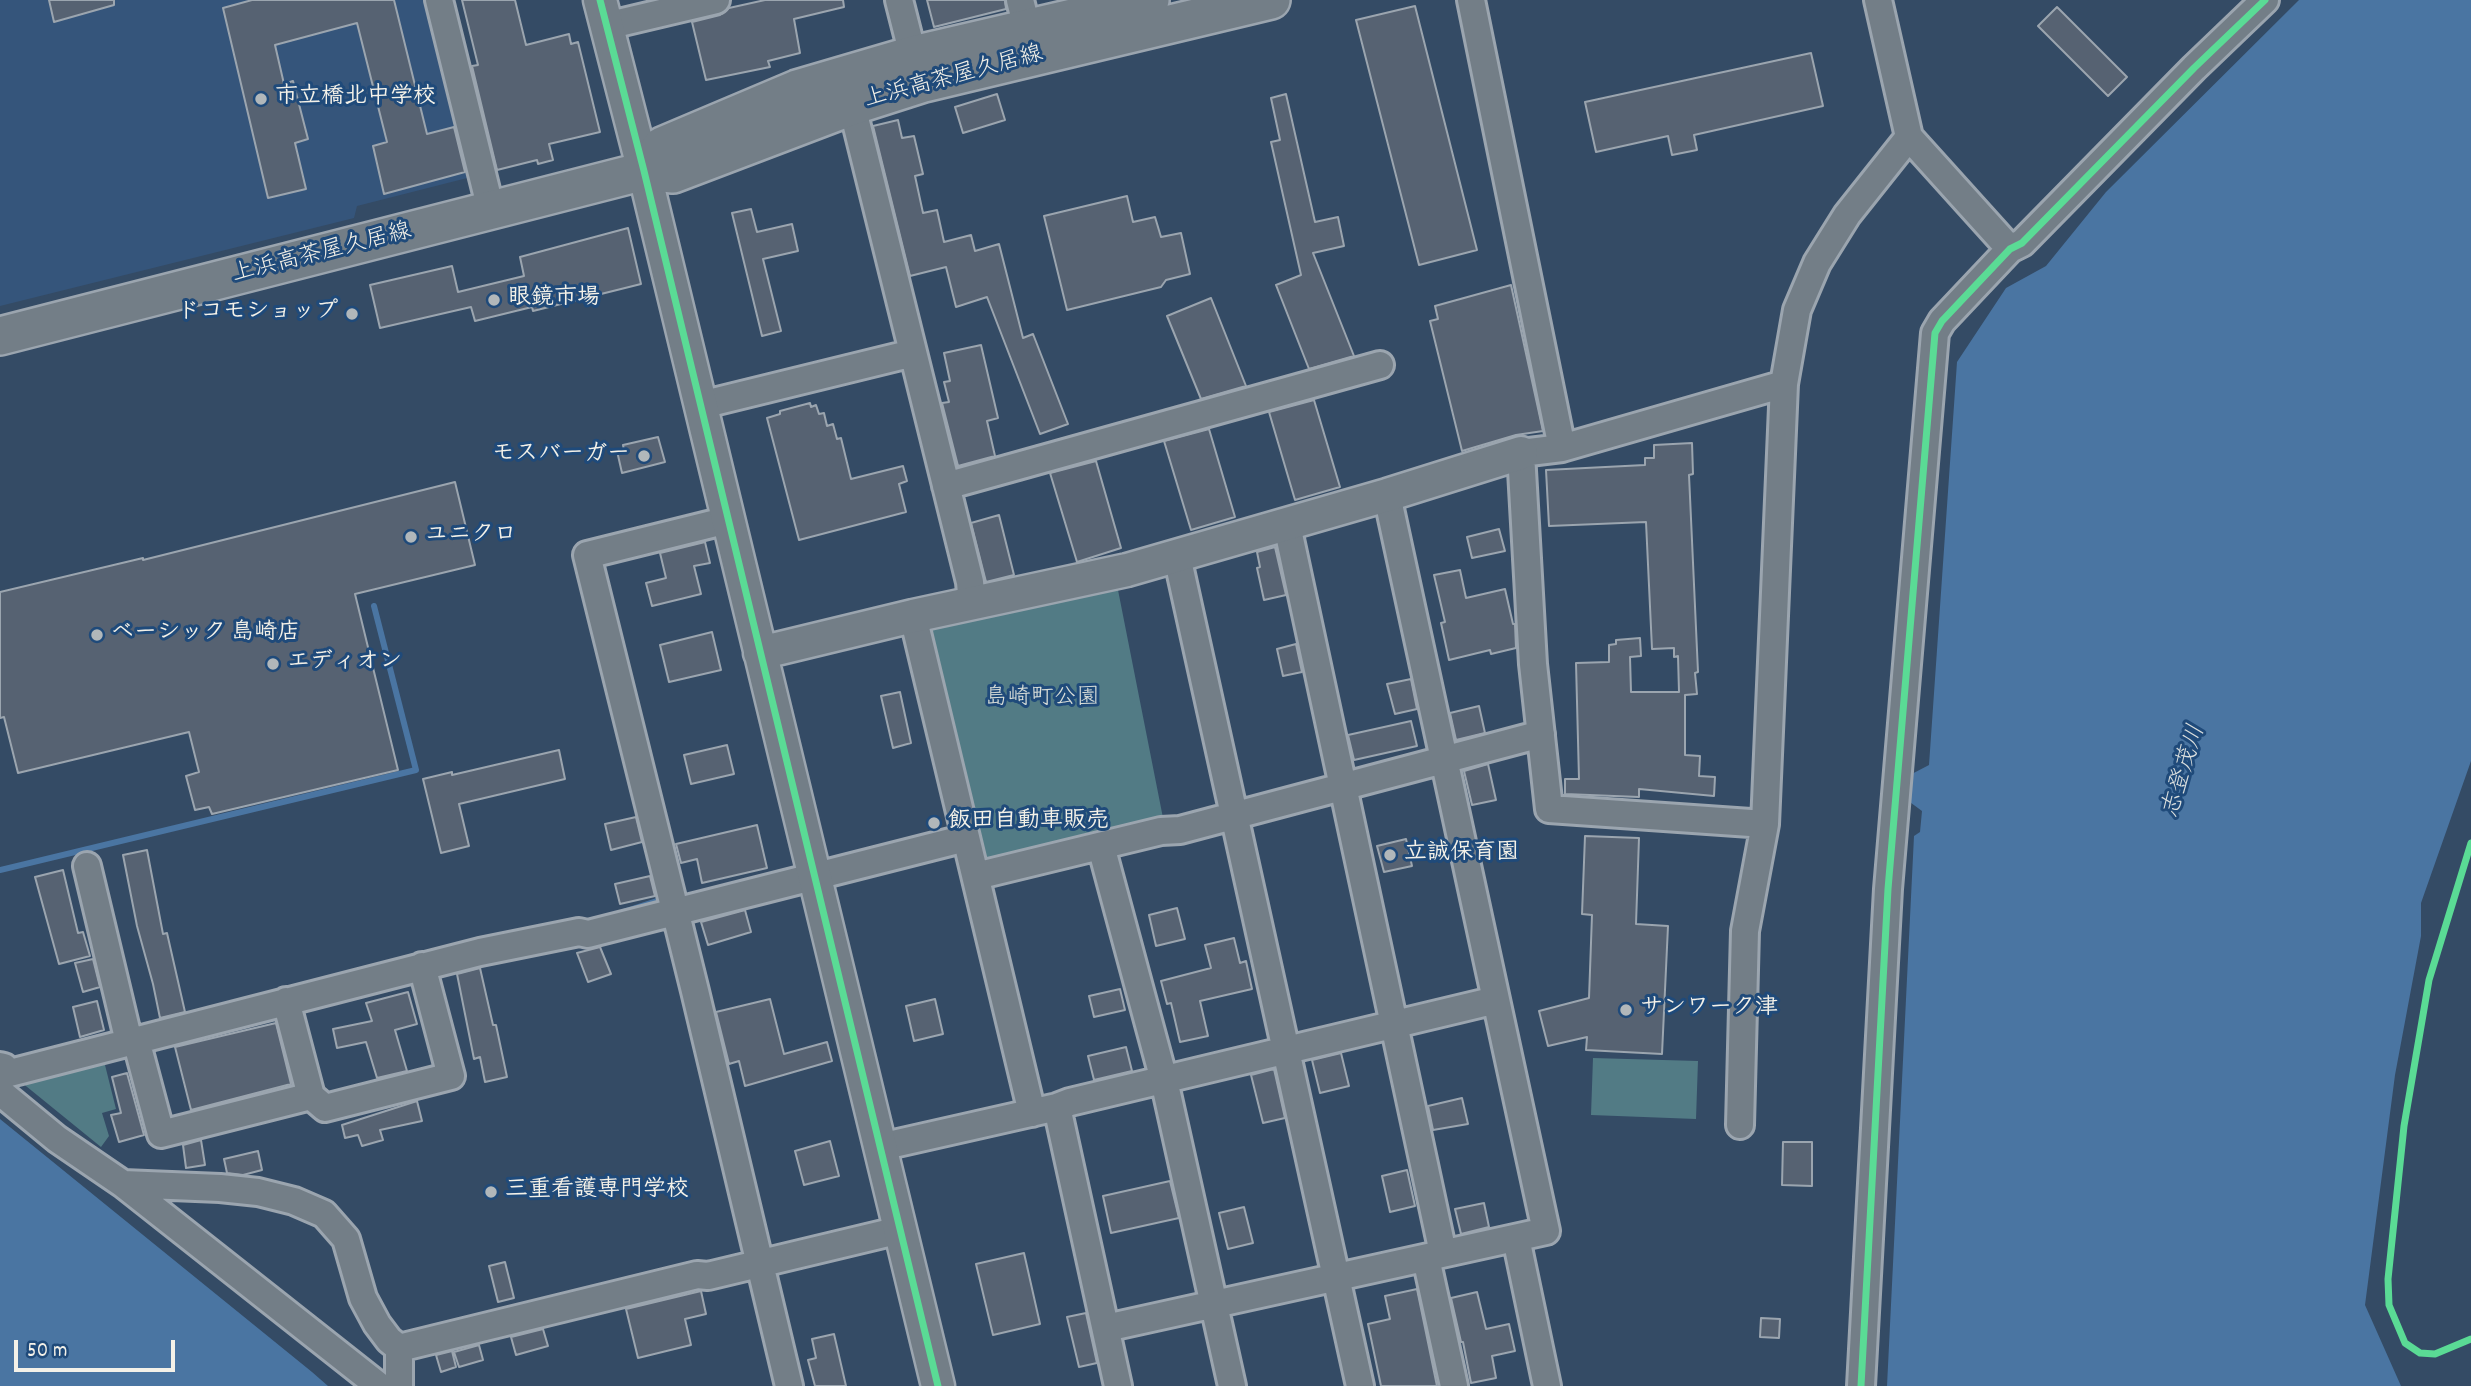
<!DOCTYPE html>
<html>
<head>
<meta charset="utf-8">
<style>
  body { margin:0 }
  #map { position:relative; width:2471px; height:1386px; overflow:hidden; background:#344b65; font-family:Dekko,sans-serif }
  canvas { display:block }
  .scale { position:absolute; left:14px; top:1340px; width:161px; height:32px; box-sizing:border-box; border:4px solid #f4f1e8; border-top:0; padding-left:9px; font-size:21px; line-height:24px; white-space:nowrap; color:#f4f1e8; -webkit-text-stroke:5px #1f4a7a; paint-order:stroke }
</style>
</head>
<body>
<div id="map">
<canvas width="2471" height="1386"></canvas>
<div class="scale">50 m</div>
</div>
<script>
const c = document.querySelector('canvas').getContext('2d');
c.lineJoin = 'round';
function fillPath(path, color) {
  c.fillStyle = color;
  c.fill(path, 'evenodd');
}
function shape(rows) {
  const path = new Path2D();
  for (const r of rows) {
    path.moveTo(r[0], r[1]);
    for (let i = 2; i < r.length; i += 2) path.lineTo(r[i], r[i + 1]);
  }
  return path;
}
function strokePath(path, color, width, dash) {
  c.strokeStyle = color;
  c.lineWidth = width;
  c.lineCap = dash ? 'butt' : 'round';
  c.setLineDash(dash || []);
  c.stroke(path);
}
function drawText(font, color, halo, rows, align = 'center') {
  c.font = font + ' Dekko,"Klee One",sans-serif';
  c.lineWidth = 6;
  c.setLineDash([]);
  c.textBaseline = 'middle';
  c.strokeStyle = halo;
  c.fillStyle = color;
  for (const [text, x, y, turn = 0] of rows) {
    c.save();
    c.translate(x, y);
    c.rotate((+turn || 0) * Math.PI / 180);
    c.textAlign = isNaN(turn) ? turn : align;
    if (halo) c.strokeText(text, 0, 0);
    c.fillText(text, 0, 0);
    c.restore();
  }
}
fillPath(shape([
  [0,0,431,0,475,176,357,206,354,218,0,306]
]), '#35557b');
fillPath(shape([
  [1118,590,1164,823,988,864,983,860,927,629,931,623],
  [1593,1058,1698,1061,1696,1119,1591,1115],
  [104,1061,116,1109,102,1113,109,1136,101,1147,21,1082]
]), '#527b85');
fillPath(shape([
  [2299,0,2471,0,2471,761,2421,903,2421,936,2395,1075,2365,1305,2401,1386,1887,1386,1914,836,1920,832,1922,811,1903,797,1906,777,1929,765,1957,362,2006,288,2046,266,2106,192],
  [0,1119,312,1372,328,1386,0,1386]
]), '#4a75a2');
strokePath(shape([
  [0,870,416,770,374,606],
  [623,912,666,898]
]), '#4a75a2', 6);
const building = shape([
  [49,0,114,0,114,5,54,22,49,0],
  [252,0,394,0,427,134,454,127,465,172,384,194,373,146,387,142,357,23,275,45,284,84,293,81,308,139,295,143,306,189,268,198,223,8,252,0],
  [462,0,515,0,526,45,569,34,571,44,578,42,600,132,549,144,553,160,538,164,537,160,497,170,472,66,478,65,462,0],
  [765,0,843,0,844,7,794,19,800,53,768,61,770,67,706,80,692,22,720,15,729,8,765,0],
  [927,0,1005,0,1006,9,934,27,927,0],
  [1415,6,1477,250,1419,265,1356,20,1415,6],
  [2057,7,2127,77,2108,96,2038,26,2057,7],
  [1811,53,1823,106,1694,135,1697,150,1672,155,1668,136,1596,152,1585,102,1811,53],
  [997,94,1005,120,963,133,955,107,997,94],
  [1286,94,1315,222,1338,217,1344,246,1313,253,1354,356,1309,369,1276,285,1301,275,1271,142,1280,140,1271,98,1286,94],
  [898,120,902,138,914,136,923,174,915,176,923,213,937,210,944,242,971,235,975,251,999,244,1023,338,1033,334,1068,424,1040,434,987,297,956,307,946,267,910,276,873,126,898,120],
  [1127,196,1133,222,1155,217,1161,237,1181,233,1190,274,1166,280,1161,287,1067,310,1044,216,1127,196],
  [751,209,757,232,792,224,798,251,763,259,781,331,762,336,732,213,751,209],
  [628,228,641,284,533,311,532,307,475,321,471,307,380,328,370,285,452,266,458,292,524,276,520,257,628,228],
  [1511,285,1543,431,1516,435,1462,451,1430,321,1438,319,1435,306,1511,285],
  [1211,298,1246,386,1201,399,1167,316,1211,298],
  [981,345,998,418,987,421,995,456,958,466,942,403,949,402,944,382,950,381,944,353,981,345],
  [1314,400,1340,487,1295,500,1269,412,1314,400],
  [810,403,811,407,816,405,819,414,824,413,827,426,833,424,837,439,841,438,851,479,903,466,907,481,899,484,906,512,799,540,767,418,780,414,780,411,810,403],
  [1209,429,1235,517,1191,530,1164,441,1209,429],
  [658,437,665,462,622,473,617,451,624,450,623,445,658,437],
  [1692,443,1693,474,1689,475,1698,672,1695,673,1697,694,1685,695,1685,755,1700,756,1699,776,1715,777,1714,796,1639,789,1639,797,1565,794,1565,779,1579,779,1576,663,1609,662,1609,645,1616,644,1616,640,1640,638,1641,656,1630,657,1631,692,1679,692,1678,656,1674,657,1674,648,1652,649,1646,522,1549,526,1546,470,1645,465,1645,458,1654,458,1654,445,1692,443],
  [1096,461,1121,548,1077,562,1050,473,1096,461],
  [455,482,475,565,355,594,398,770,212,814,209,807,195,810,186,776,199,772,189,732,18,773,4,717,0,718,0,592,143,558,143,560,455,482],
  [999,515,1014,575,986,582,971,523,999,515],
  [1499,529,1505,551,1472,558,1467,537,1499,529],
  [705,542,710,563,694,566,701,594,652,606,646,583,666,578,660,553,705,542],
  [1275,547,1286,595,1264,600,1257,568,1260,567,1257,552,1275,547],
  [1460,570,1466,598,1505,589,1513,624,1515,624,1516,648,1491,654,1490,650,1449,660,1441,623,1445,622,1434,575,1460,570],
  [712,632,721,670,669,682,660,645,712,632],
  [1296,644,1302,672,1283,676,1277,649,1296,644],
  [1411,679,1417,709,1395,714,1387,684,1411,679],
  [900,692,911,743,893,748,881,696,900,692],
  [1479,706,1485,733,1456,740,1450,713,1479,706],
  [1411,721,1417,746,1354,760,1348,735,1411,721],
  [727,745,734,774,691,784,684,755,727,745],
  [559,750,565,779,459,804,469,846,441,853,423,779,452,772,452,775,559,750],
  [1488,764,1496,800,1472,805,1464,771,1488,764],
  [636,817,642,842,611,850,605,824,636,817],
  [757,825,767,868,702,883,697,859,681,863,676,844,757,825],
  [1585,836,1639,838,1636,924,1668,926,1662,1054,1586,1050,1587,1037,1548,1046,1539,1011,1589,998,1592,915,1582,914,1585,836],
  [1406,839,1412,866,1384,872,1377,846,1406,839],
  [147,850,163,934,167,933,185,1012,160,1018,153,984,137,926,123,855,147,850],
  [63,870,78,933,83,932,90,956,59,964,35,877,63,870],
  [650,876,655,896,620,904,615,884,650,876],
  [1177,908,1185,939,1156,946,1149,915,1177,908],
  [745,910,751,932,708,945,701,922,745,910],
  [1234,938,1240,963,1246,961,1252,989,1200,1001,1208,1036,1180,1042,1171,1003,1167,1004,1161,981,1211,968,1205,945,1234,938],
  [600,947,611,974,588,982,577,953,600,947],
  [93,959,100,987,83,992,75,963,93,959],
  [480,968,493,1025,496,1025,507,1077,485,1082,480,1057,474,1059,457,974,480,968],
  [1120,989,1125,1010,1094,1017,1089,996,1120,989],
  [408,992,417,1024,395,1030,407,1071,377,1078,366,1042,337,1048,333,1029,372,1021,366,1003,408,992],
  [770,999,784,1054,827,1042,832,1061,745,1086,739,1061,729,1064,716,1012,770,999],
  [935,999,943,1034,914,1041,906,1006,935,999],
  [97,1001,104,1030,80,1037,73,1007,97,1001],
  [276,1023,291,1084,191,1110,175,1047,276,1023],
  [1126,1047,1132,1071,1094,1080,1088,1056,1126,1047],
  [1341,1053,1349,1086,1320,1093,1312,1060,1341,1053],
  [1274,1069,1285,1118,1263,1123,1251,1075,1274,1069],
  [127,1073,144,1135,119,1142,111,1115,121,1113,112,1077,127,1073],
  [1462,1098,1468,1124,1433,1130,1428,1106,1462,1098],
  [417,1101,422,1121,380,1130,383,1140,362,1146,358,1135,345,1138,342,1125,417,1101],
  [201,1140,205,1165,186,1168,183,1145,201,1140],
  [830,1141,839,1176,804,1185,795,1151,830,1141],
  [1783,1142,1812,1142,1812,1186,1782,1185,1783,1142],
  [258,1151,262,1170,243,1175,227,1173,224,1159,258,1151],
  [1407,1170,1415,1206,1390,1212,1382,1176,1407,1170],
  [1170,1181,1179,1218,1111,1233,1103,1196,1170,1181],
  [1484,1203,1489,1227,1461,1234,1455,1209,1484,1203],
  [1244,1207,1253,1243,1228,1249,1219,1213,1244,1207],
  [1024,1253,1040,1324,993,1335,976,1264,1024,1253],
  [505,1262,514,1298,498,1302,489,1266,505,1262],
  [1417,1289,1437,1386,1381,1386,1368,1324,1390,1319,1385,1296,1417,1289],
  [701,1291,706,1314,685,1319,691,1345,638,1358,626,1309,701,1291],
  [1477,1292,1486,1329,1509,1324,1515,1351,1492,1356,1496,1378,1471,1383,1463,1342,1461,1342,1451,1298,1477,1292],
  [1086,1313,1097,1363,1079,1367,1067,1317,1086,1313],
  [1761,1318,1780,1319,1779,1338,1760,1337,1761,1318],
  [543,1329,548,1346,516,1355,511,1337,543,1329],
  [834,1334,846,1386,815,1386,808,1360,816,1358,812,1339,834,1334],
  [479,1345,483,1360,459,1367,454,1352,479,1345],
  [452,1351,456,1367,441,1372,436,1355,452,1351]
]);
fillPath(building, '#566272');
strokePath(building, '#9ba5af', 2);
const minor = shape([
  [439,0,491,210],
  [899,0,913,55],
  [1020,0,1027,28],
  [1471,0,1562,448],
  [1878,0,1909,137,2010,249],
  [606,26,716,0],
  [852,106,970,582,972,604],
  [701,405,913,353],
  [946,486,1380,365],
  [728,520,587,555,695,991,789,1386],
  [1287,525,1443,1253],
  [1177,556,1360,1386],
  [913,616,1032,1113],
  [1765,824,1549,809,1533,664,1521,453,1562,448,1784,384],
  [1101,846,1164,1080,1232,1386],
  [87,866,129,1042],
  [976,876,1161,831,1180,830,1541,734],
  [136,1040,161,1134,311,1096,286,1001],
  [0,1066,4,1067,6,1074,480,952,579,932,588,934,966,838],
  [0,1092,57,1139,123,1184,379,1386],
  [311,1096,325,1108,451,1076,422,966],
  [1057,1107,1118,1386],
  [1740,1125,1745,931,1765,824,1784,384,1797,310,1817,263,1847,215,1909,137],
  [880,1147,1057,1107,1070,1102,1496,1000],
  [123,1184,220,1188,258,1192,294,1201,324,1214,346,1239,363,1298,377,1324,389,1340,399,1348],
  [1516,1238,1547,1386],
  [1426,1258,1454,1386],
  [1106,1328,1546,1231,1387,495],
  [399,1348,697,1275,708,1276,900,1230],
  [399,1348,399,1386],
  [1861,1386,1888,889,1935,333,1942,321,2010,249,2022,243,2194,68,2265,0]
]);
const tertiary = shape([
  [600,0,644,171,938,1386],
  [760,653,913,616,1127,570,1387,495,1521,453]
]);
const secondary = shape([
  [644,171,662,146,797,89,913,55,1150,0],
  [0,336,644,171,673,174,852,106,924,83,1271,0]
]);
strokePath(minor, '#9ba5af', 32);
strokePath(tertiary, '#9ba5af', 37);
strokePath(secondary, '#9ba5af', 42);
strokePath(minor, '#737e87', 26);
strokePath(tertiary, '#737e87', 32);
strokePath(secondary, '#737e87', 37);
strokePath(shape([
  [600,0,644,171,938,1386],
  [2471,843,2429,980,2404,1126,2388,1279,2389,1305,2405,1343,2420,1353,2435,1354,2471,1339],
  [1861,1386,1888,889,1935,333,1942,321,2010,249,2022,243,2194,68,2265,0]
]), '#5adb95', 7);
for (const [x, y, r, color] of [
  [261,99,7,"#b1b7ba"],
  [494,300,7,"#b1b7ba"],
  [352,314,7,"#b1b7ba"],
  [644,456,7,"#b1b7ba"],
  [411,537,7,"#b1b7ba"],
  [97,635,7,"#b1b7ba"],
  [273,664,7,"#b1b7ba"],
  [934,823,7,"#b1b7ba"],
  [1390,855,7,"#b1b7ba"],
  [1626,1010,7,"#b1b7ba"],
  [491,1192,7,"#b1b7ba"]
]) {
  const dot = new Path2D();
  dot.arc(x, y, r, 0, 2 * Math.PI);
  c.fillStyle = color;
  c.fill(dot);
  strokePath(dot, '#1f4a7a', 2.5);
}
drawText('23px', '#f4f1e8', '#1f4a7a', [
  ["上浜高茶屋久居線",954,79,-15],
  ["上浜高茶屋久居線",322,255,-14]
]);
drawText('bold 23px', '#f4f1e8', '#1f4a7a', [
  ["市立橋北中学校",275,99],
  ["眼鏡市場",508,300],
  ["ドコモショップ",338,314,"right"],
  ["モスバーガー",630,456,"right"],
  ["ユニクロ",425,537],
  ["ベーシック 島崎店",111,635],
  ["エディオン",287,664],
  ["飯田自動車販売",948,823],
  ["立誠保育園",1404,855],
  ["サンワーク津",1640,1010],
  ["三重看護専門学校",505,1192]
], 'left');
drawText('23px', '#dce0da', '#1f4a7a', [
  ["島崎町公園",1042,700]
]);
drawText('italic 24px', '#dbdfde', '#1f4a7a', [
  ["志登茂川",2186,772,-73]
]);
</script>
</body>
</html>
